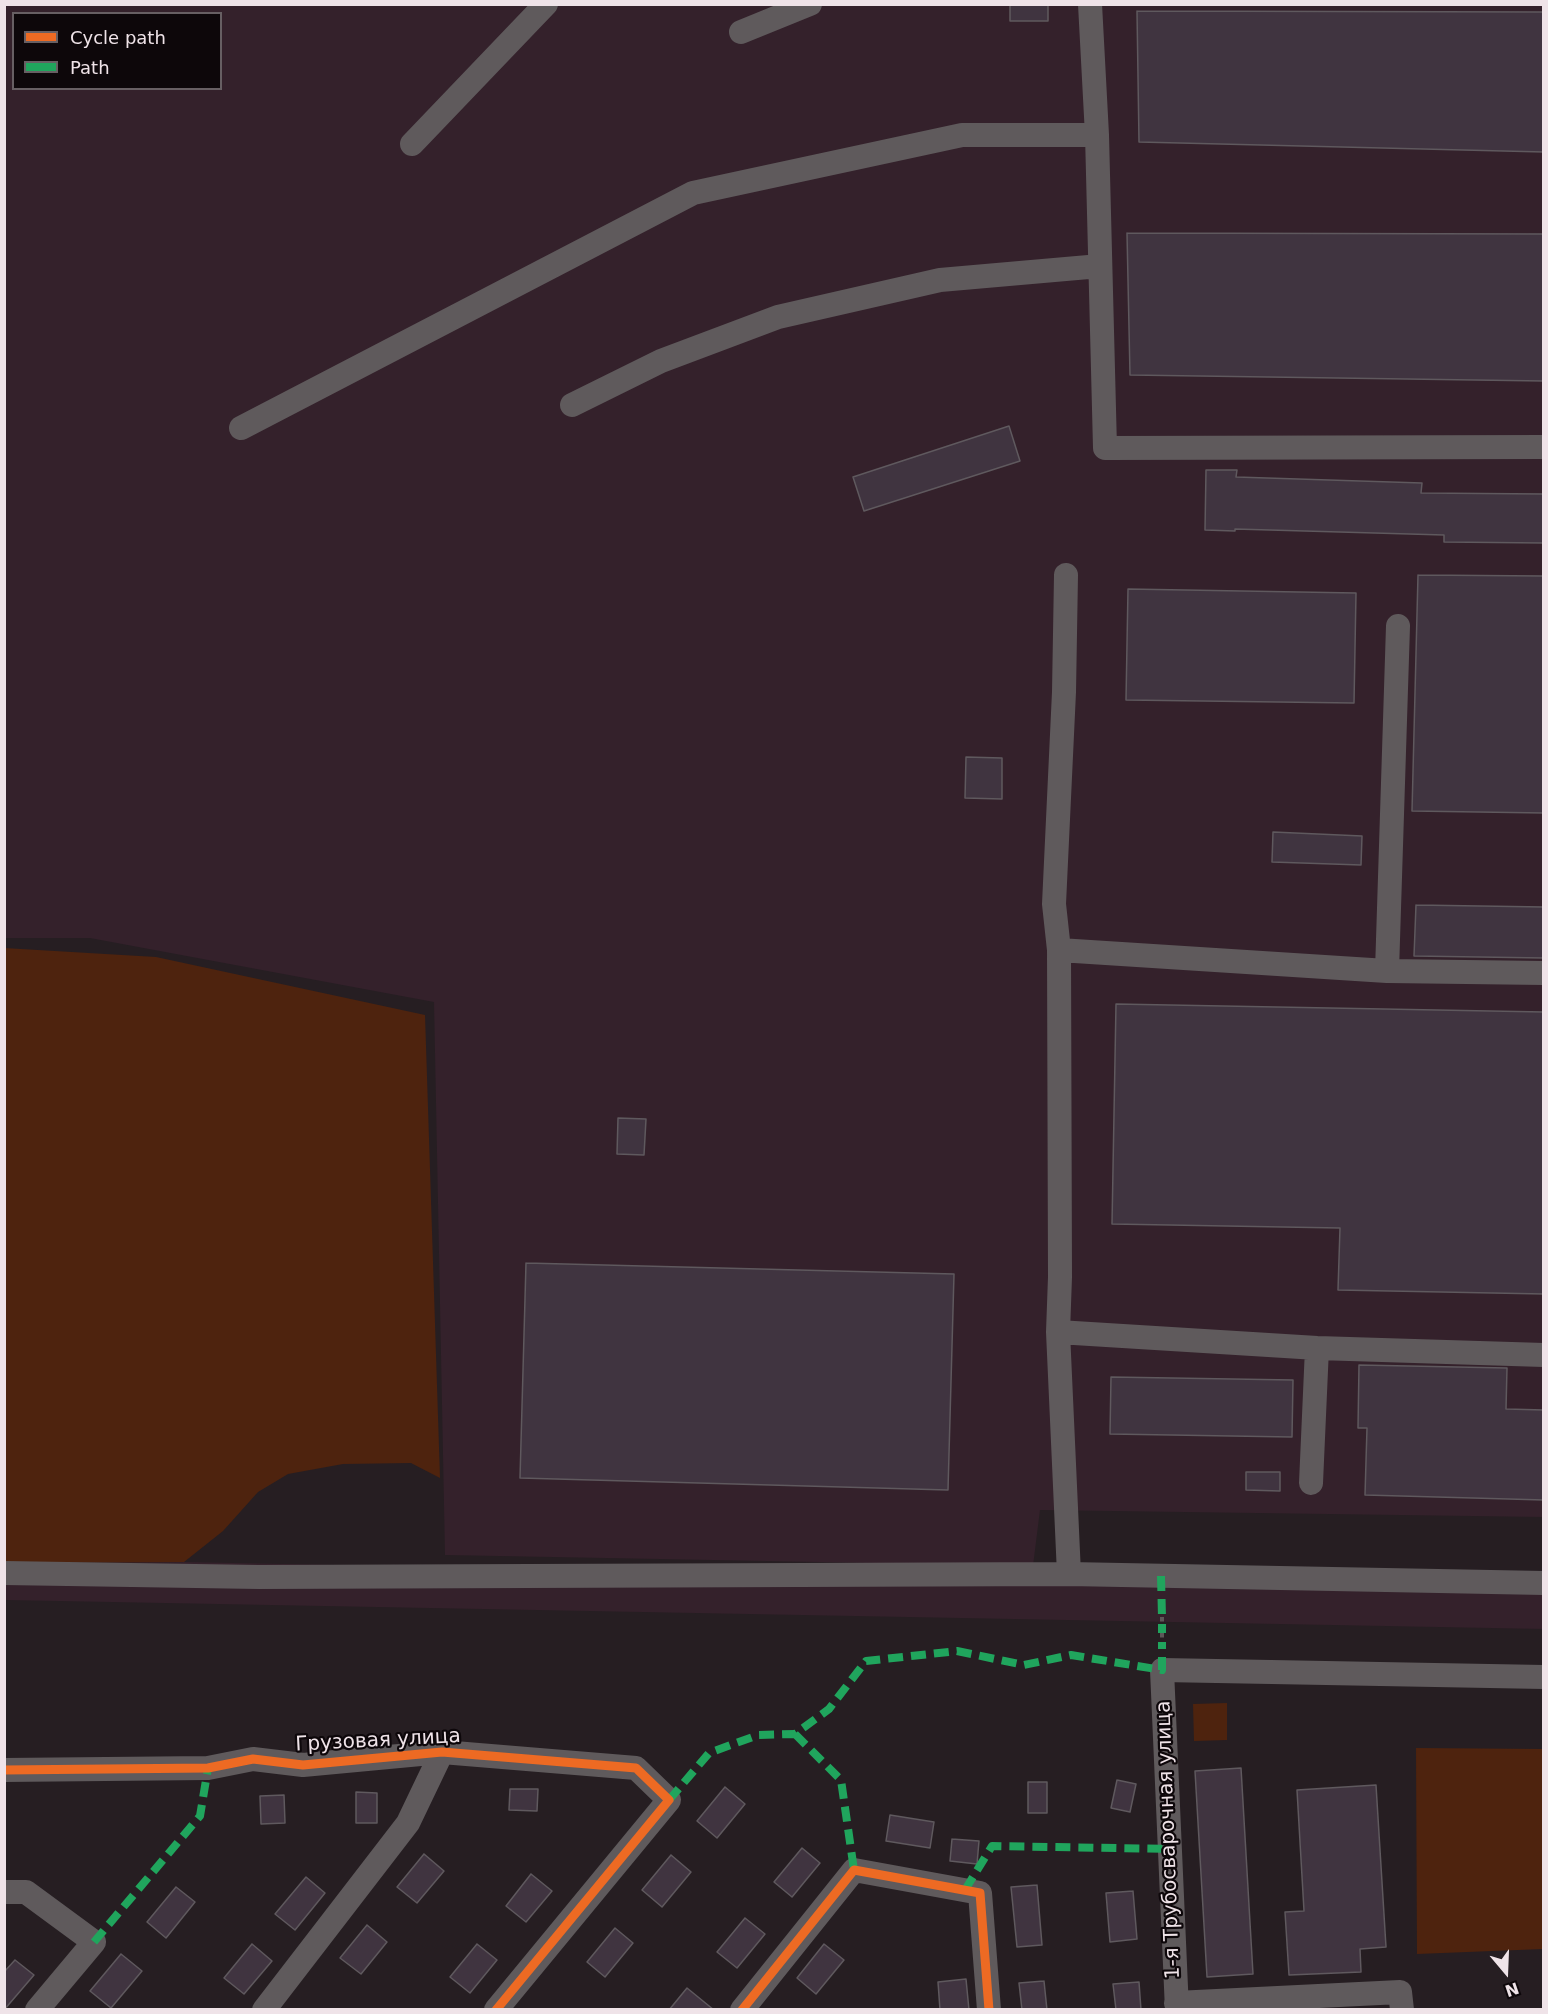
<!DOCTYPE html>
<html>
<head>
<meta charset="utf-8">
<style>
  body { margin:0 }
  #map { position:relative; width:1548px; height:2014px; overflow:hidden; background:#261e22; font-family:"DejaVu Sans",sans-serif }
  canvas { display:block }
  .frame { position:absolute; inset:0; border:6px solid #efe3e8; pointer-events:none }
  .legend { position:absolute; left:12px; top:12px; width:210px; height:78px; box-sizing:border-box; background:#0d070a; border:2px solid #675f63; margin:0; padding:8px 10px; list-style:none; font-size:18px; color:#efe3e8 }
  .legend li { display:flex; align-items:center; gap:12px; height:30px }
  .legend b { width:30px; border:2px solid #675f63 }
  .north { position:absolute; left:1476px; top:1942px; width:60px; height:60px; -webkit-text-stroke:4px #0d070a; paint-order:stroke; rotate:161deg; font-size:16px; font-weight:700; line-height:24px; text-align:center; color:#efe3e8 }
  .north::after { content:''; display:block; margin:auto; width:21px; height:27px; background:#efe3e8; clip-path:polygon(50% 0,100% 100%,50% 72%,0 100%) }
</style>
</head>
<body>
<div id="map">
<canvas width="1548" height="2014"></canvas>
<div class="frame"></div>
<ul class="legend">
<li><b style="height:8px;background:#ed6a23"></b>Cycle path</li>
<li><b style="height:8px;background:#20a55d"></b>Path</li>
</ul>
<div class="north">N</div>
</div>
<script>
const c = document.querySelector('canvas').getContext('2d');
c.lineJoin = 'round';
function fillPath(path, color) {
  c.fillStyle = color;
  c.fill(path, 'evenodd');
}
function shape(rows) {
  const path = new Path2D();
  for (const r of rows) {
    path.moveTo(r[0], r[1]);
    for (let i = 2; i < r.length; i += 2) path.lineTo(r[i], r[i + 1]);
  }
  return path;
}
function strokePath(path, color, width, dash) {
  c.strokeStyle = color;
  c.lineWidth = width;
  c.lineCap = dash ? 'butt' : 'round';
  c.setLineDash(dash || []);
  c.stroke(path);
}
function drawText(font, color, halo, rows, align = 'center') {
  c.font = font + ' "DejaVu Sans",sans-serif';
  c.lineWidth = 4.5;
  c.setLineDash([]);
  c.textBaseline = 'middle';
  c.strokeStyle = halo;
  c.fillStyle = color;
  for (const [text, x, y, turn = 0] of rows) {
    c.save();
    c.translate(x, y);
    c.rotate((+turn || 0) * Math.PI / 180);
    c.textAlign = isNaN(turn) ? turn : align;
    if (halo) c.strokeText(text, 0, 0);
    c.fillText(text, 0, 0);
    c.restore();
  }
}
fillPath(shape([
  [4,5,1543,5,1543,1517,1040,1510,1033,1566,445,1555,434,1002,90,938,5,938],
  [14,14,220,14,220,88,14,88],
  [184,1562,1543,1589,1544,1629,5,1600,5,1563]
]), '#34212b');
fillPath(shape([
  [4,948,156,957,425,1015,440,1478,411,1463,343,1464,288,1474,258,1492,223,1531,184,1562,5,1563],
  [1227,1703,1227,1740,1194,1741,1193,1704],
  [1416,1748,1543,1749,1543,1949,1417,1954]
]), '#4e230e');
const building = shape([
  [1010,4,1048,4,1048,21,1010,21,1010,4],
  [1137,11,1544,12,1544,152,1139,142,1137,11],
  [1127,233,1544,234,1544,381,1130,375,1127,233],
  [1009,426,1020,461,864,511,853,477,1009,426],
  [1206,470,1237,470,1236,477,1422,483,1421,493,1544,494,1544,543,1444,542,1444,535,1235,529,1235,531,1205,530,1206,470],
  [1418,575,1544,576,1544,813,1412,811,1418,575],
  [1128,589,1356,593,1354,703,1126,700,1128,589],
  [966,757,1002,758,1002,799,965,798,966,757],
  [1273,832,1362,836,1361,865,1272,862,1273,832],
  [1416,905,1544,907,1544,958,1414,956,1416,905],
  [1116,1004,1544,1012,1544,1294,1338,1290,1340,1228,1112,1224,1116,1004],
  [618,1118,646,1119,644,1155,617,1154,618,1118],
  [526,1263,954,1274,948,1490,520,1478,526,1263],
  [1359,1365,1507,1368,1506,1409,1544,1410,1544,1500,1365,1495,1367,1428,1358,1428,1359,1365],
  [1111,1377,1293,1380,1292,1437,1110,1434,1111,1377],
  [1246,1472,1280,1472,1280,1491,1246,1490,1246,1472],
  [1241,1768,1253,1974,1207,1977,1195,1771,1241,1768],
  [1117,1780,1136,1784,1130,1812,1111,1808,1117,1780],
  [1028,1782,1047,1782,1047,1813,1028,1813,1028,1782],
  [1376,1785,1386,1947,1360,1949,1361,1972,1289,1975,1285,1912,1304,1911,1297,1790,1376,1785],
  [725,1787,745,1804,717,1838,697,1821,725,1787],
  [510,1789,538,1789,537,1811,509,1810,510,1789],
  [356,1792,377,1793,377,1823,356,1823,356,1792],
  [284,1795,285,1823,261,1824,260,1796,284,1795],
  [890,1815,934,1822,930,1848,886,1841,890,1815],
  [952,1839,979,1841,977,1864,950,1861,952,1839],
  [802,1848,820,1863,792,1897,774,1882,802,1848],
  [424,1854,444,1871,417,1903,397,1887,424,1854],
  [671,1855,691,1872,662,1907,642,1890,671,1855],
  [531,1874,552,1891,526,1922,506,1906,531,1874],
  [306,1877,325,1893,295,1930,275,1914,306,1877],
  [1037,1885,1042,1945,1017,1947,1011,1887,1037,1885],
  [176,1887,195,1902,166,1938,147,1922,176,1887],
  [1133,1891,1137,1939,1110,1942,1106,1893,1133,1891],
  [745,1918,765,1934,737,1968,717,1952,745,1918],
  [367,1925,387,1942,361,1974,340,1958,367,1925],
  [615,1928,633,1943,605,1977,587,1962,615,1928],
  [252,1944,272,1961,244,1994,224,1978,252,1944],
  [477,1944,497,1960,470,1993,450,1977,477,1944],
  [824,1944,844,1960,816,1994,797,1978,824,1944],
  [121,1954,142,1971,111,2008,90,1991,121,1954],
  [15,1960,34,1975,4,2010,4,1972,15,1960],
  [966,1979,969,2010,940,2010,938,1982,966,1979],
  [1044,1981,1047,2010,1022,2010,1019,1983,1044,1981],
  [1139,1982,1141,2010,1116,2010,1113,1984,1139,1982],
  [687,1988,714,2010,669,2010,687,1988]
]);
fillPath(building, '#403440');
strokePath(building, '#5f595e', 1.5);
strokePath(shape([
  [1162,1617,1162,1624],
  [1162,1633,1162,1642]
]), '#5d5859', 4, [4.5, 4.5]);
strokePath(shape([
  [1090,4,1097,135,1105,448,1544,447],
  [741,32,810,4],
  [412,144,546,4],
  [572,405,661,361,778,317,940,280,1100,266],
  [241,428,693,193,962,135,1097,135],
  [1066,575,1064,692,1054,904,1059,950,1060,1277,1058,1332,1069,1574],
  [1059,950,1387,971,1544,973],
  [1387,971,1398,626],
  [1058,1332,1317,1348,1544,1355],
  [1311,1483,1317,1348],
  [4,1573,259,1577,1069,1574,1544,1583],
  [4,1770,208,1768,253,1759,303,1765,442,1752,636,1768,669,1800,496,2010],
  [4,1892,26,1892,94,1942,37,2010],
  [1176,2003,1400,1992,1402,2010],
  [264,2010,408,1823,442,1752],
  [742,2010,854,1870,980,1893,989,2010],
  [1177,2010,1162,1670,1544,1677]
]), '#5f5a5c', 24);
strokePath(shape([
  [1161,1576,1162,1617],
  [1162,1624,1162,1633],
  [795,1734,841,1780,854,1870],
  [669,1800,709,1753,758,1735,795,1734,829,1709,866,1661,957,1651,1024,1665,1071,1655,1162,1670,1162,1642],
  [965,1890,992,1846,1170,1849],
  [94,1942,200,1816,208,1768]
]), '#20a55d', 8, [15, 8]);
strokePath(shape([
  [4,1770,208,1768,253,1759,303,1765,442,1752,636,1768,669,1800,496,2010],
  [742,2010,854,1870,980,1893,989,2010]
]), '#ed6a23', 9);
drawText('20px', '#efe3e8', '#0d070a', [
  ["Грузовая улица",378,1741,-3],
  ["1-я Трубосварочная улица",1169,1840,-92]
]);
</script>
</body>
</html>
